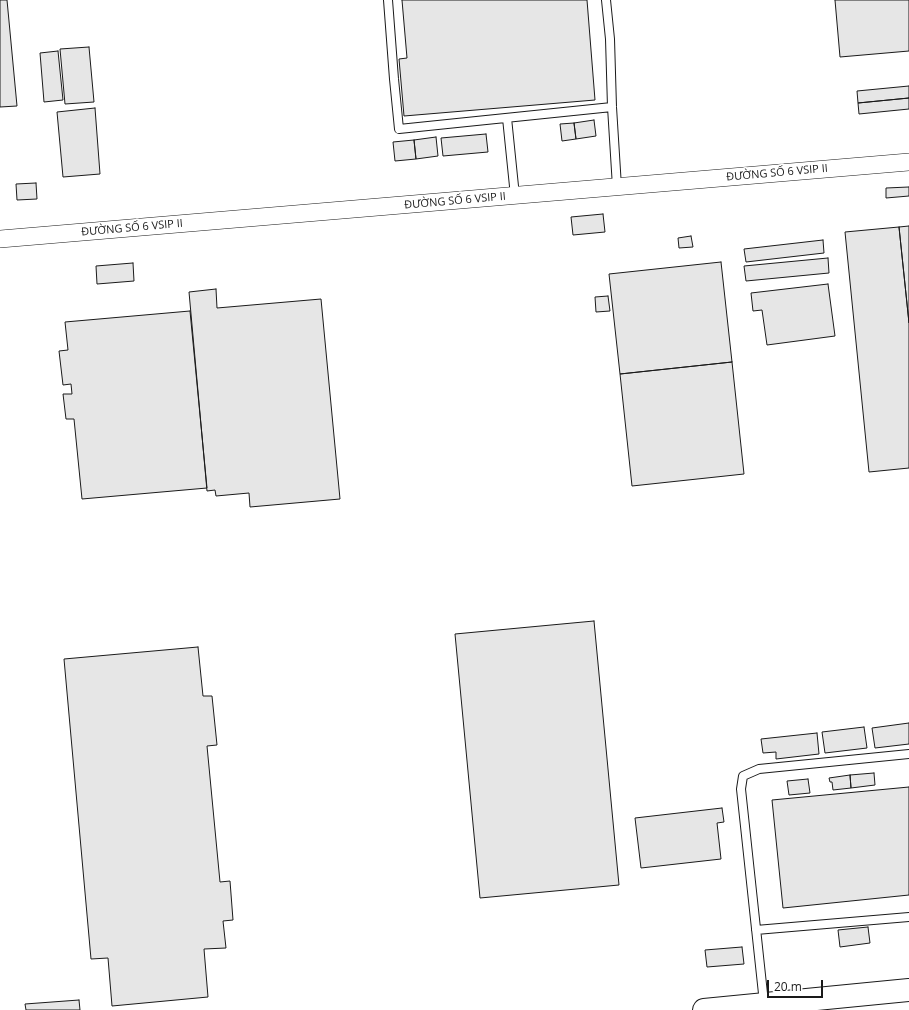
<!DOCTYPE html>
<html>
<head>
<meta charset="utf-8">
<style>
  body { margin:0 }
  #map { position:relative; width:909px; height:1010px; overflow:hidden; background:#fff; font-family:"Open Sans",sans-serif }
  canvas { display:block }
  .scale { position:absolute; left:767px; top:980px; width:56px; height:18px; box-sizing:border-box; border:2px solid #1a1a1a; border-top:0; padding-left:5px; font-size:12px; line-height:14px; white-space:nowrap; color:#1a1a1a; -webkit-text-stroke:3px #fff; paint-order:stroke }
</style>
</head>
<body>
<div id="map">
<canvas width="909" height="1010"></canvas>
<div class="scale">20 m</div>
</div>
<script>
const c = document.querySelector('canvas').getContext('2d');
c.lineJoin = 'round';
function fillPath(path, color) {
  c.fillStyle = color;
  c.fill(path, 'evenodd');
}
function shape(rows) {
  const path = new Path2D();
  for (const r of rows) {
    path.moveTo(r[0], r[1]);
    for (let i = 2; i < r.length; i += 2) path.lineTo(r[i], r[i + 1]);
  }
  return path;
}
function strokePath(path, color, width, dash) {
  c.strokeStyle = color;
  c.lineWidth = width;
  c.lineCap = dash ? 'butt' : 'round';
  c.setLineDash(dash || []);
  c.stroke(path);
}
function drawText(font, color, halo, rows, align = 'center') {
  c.font = font + ' "Open Sans",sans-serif';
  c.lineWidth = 3;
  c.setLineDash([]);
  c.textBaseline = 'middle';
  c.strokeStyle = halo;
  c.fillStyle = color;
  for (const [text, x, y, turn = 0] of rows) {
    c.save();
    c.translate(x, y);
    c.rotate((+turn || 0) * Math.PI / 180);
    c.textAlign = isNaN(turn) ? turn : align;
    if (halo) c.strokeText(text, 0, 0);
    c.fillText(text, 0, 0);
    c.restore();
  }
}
const building = shape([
  [0,0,7,0,17,106,0,107,0,0],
  [402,0,587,0,595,100,404,116,399,59,407,58,402,0],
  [835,0,909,0,909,51,840,57,835,0],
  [89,47,94,102,65,104,60,49,89,47],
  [58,51,63,100,44,102,40,53,58,51],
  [909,86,909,98,858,103,857,91,909,86],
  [909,98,909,109,859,114,858,103,909,98],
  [95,108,100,174,63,177,57,112,95,108],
  [594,120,596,136,576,139,574,123,594,120],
  [574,123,576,139,562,141,560,124,574,123],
  [486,134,488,152,443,156,441,138,486,134],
  [436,137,438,156,416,159,414,140,436,137],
  [414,140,416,159,395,161,393,142,414,140],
  [36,183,37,199,17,200,16,184,36,183],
  [909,187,909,196,886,198,886,188,909,187],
  [603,214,605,232,573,235,571,217,603,214],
  [909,226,909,323,899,227,909,226],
  [899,227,909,323,909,468,869,472,845,232,899,227],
  [691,236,693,247,679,248,678,238,691,236],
  [823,240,824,253,746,262,744,249,823,240],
  [828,258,829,273,746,281,744,266,828,258],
  [721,262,732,362,620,374,609,274,721,262],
  [133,263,134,281,97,284,96,266,133,263],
  [828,284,835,336,767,345,762,310,753,311,751,293,828,284],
  [216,289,217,308,321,299,340,499,250,507,249,493,216,496,215,490,207,491,189,292,216,289],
  [608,296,610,311,596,312,595,297,608,296],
  [190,311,207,488,82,499,74,419,66,419,63,394,72,394,71,384,63,385,59,351,68,350,65,322,190,311],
  [732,362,744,474,632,486,620,374,732,362],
  [594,621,619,885,480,898,455,634,594,621],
  [198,647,203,696,212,696,217,745,207,746,220,882,230,881,233,920,223,921,226,948,204,949,208,997,112,1006,108,958,91,959,64,659,198,647],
  [909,723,909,744,875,748,872,728,909,723],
  [864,727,867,748,825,753,822,732,864,727],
  [817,733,819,754,776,759,776,752,763,753,761,739,817,733],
  [874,773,875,785,851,788,850,775,874,773],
  [850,775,851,788,833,790,832,782,830,782,829,778,850,775],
  [808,779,810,793,789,795,787,781,808,779],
  [909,787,909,895,783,908,772,800,909,787],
  [722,808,724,822,717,823,721,859,641,868,635,818,722,808],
  [868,927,870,943,840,947,838,930,868,927],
  [742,947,744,964,707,967,705,950,742,947],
  [79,1000,80,1010,26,1010,25,1004,79,1000]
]);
fillPath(building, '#e6e6e6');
strokePath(building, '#1a1a1a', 1);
const service = shape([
  [388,0,394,79,399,129,612,107],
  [606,0,610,39,612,107,617,187],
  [507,118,515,196],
  [756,930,909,917],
  [764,1003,741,789,743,776,759,769,909,754]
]);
const minor = shape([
  [0,239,909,162]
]);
const secondary = shape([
  [704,1010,909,990]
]);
strokePath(service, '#1a1a1a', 10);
strokePath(minor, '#1a1a1a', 18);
strokePath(secondary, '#1a1a1a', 24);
strokePath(service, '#fff', 8);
strokePath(minor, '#fff', 17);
strokePath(secondary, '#fff', 22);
drawText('11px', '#1a1a1a', '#fff', [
  ["ĐƯỜNG SỐ 6 VSIP II",777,173,-5],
  ["ĐƯỜNG SỐ 6 VSIP II",455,201,-5],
  ["ĐƯỜNG SỐ 6 VSIP II",132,228,-5]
]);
</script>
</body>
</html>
